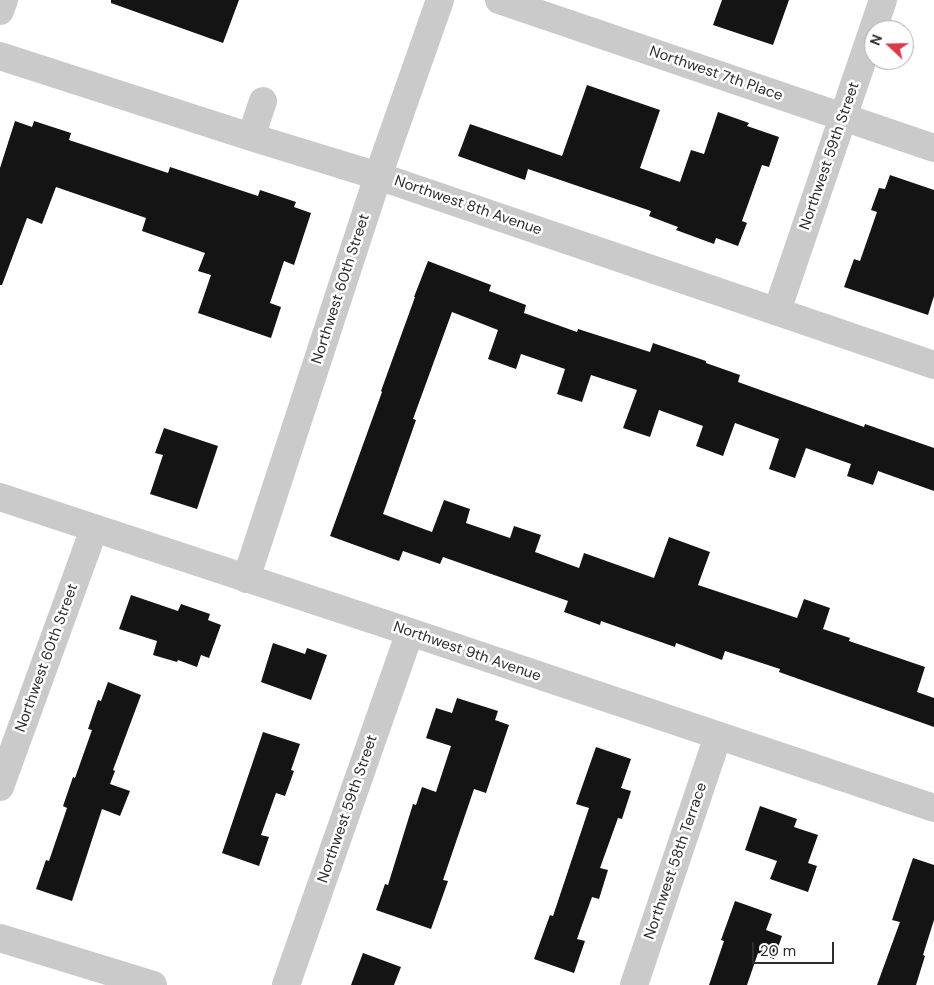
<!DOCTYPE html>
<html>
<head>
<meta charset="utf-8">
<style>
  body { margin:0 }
  #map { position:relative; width:934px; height:985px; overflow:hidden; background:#fff; font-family:"DM Sans",sans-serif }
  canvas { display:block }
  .north { position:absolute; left:864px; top:20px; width:50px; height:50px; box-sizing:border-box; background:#fff; border:1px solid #ababab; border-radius:50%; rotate:291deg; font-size:14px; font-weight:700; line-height:20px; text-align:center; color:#2d2d2d }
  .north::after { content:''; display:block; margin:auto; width:18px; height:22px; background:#dc384b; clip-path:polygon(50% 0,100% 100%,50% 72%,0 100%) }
  .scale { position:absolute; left:752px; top:942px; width:82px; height:22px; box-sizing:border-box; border:2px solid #2d2d2d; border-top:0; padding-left:6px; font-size:15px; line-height:18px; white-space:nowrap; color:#2d2d2d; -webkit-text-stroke:4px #fff; paint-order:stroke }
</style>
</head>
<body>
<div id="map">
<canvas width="934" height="985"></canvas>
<div class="north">N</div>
<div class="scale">20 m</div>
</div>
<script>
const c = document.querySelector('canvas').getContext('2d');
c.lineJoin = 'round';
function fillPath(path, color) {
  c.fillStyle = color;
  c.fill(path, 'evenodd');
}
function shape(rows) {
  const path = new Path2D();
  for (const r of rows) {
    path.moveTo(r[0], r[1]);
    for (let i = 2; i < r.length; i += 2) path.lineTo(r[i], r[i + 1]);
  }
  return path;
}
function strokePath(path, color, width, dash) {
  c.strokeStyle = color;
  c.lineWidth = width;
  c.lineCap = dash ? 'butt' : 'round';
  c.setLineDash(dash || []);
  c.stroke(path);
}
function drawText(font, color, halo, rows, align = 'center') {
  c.font = font + ' "DM Sans",sans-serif';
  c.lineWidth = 5;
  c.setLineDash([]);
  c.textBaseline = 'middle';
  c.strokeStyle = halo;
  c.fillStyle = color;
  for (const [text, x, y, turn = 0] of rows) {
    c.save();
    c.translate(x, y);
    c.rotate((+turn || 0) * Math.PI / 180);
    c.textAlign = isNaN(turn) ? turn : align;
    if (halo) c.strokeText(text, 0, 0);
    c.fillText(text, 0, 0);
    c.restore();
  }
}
fillPath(shape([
  [111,0,239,0,223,43,111,3],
  [722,0,789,0,773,45,713,25],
  [587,85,660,110,640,168,680,182,691,150,704,154,718,112,749,123,747,126,779,137,769,167,762,165,742,221,747,223,738,246,716,238,714,244,676,230,678,227,649,216,651,211,528,169,525,180,458,156,470,124,562,156],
  [15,121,32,127,34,121,71,133,69,140,168,173,170,167,258,196,260,190,296,202,294,207,311,213,294,265,284,261,270,303,281,307,271,338,198,313,211,275,198,271,205,253,142,231,146,218,56,187,42,224,27,218,2,285,0,285,0,168],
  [890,175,934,190,934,296,928,315,844,287,854,259,860,261,877,212,871,210,879,188,885,189],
  [428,261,491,285,489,291,526,305,524,313,577,332,578,329,650,352,653,343,706,361,706,363,740,375,738,382,864,427,865,424,934,448,934,491,878,471,873,485,847,476,851,464,806,448,795,478,769,469,779,439,735,423,723,456,696,446,703,426,659,410,650,437,623,428,637,390,591,375,582,402,557,394,565,369,521,354,516,369,488,359,498,330,452,312,413,419,416,420,383,514,432,532,444,500,470,509,466,523,510,538,514,526,541,535,535,552,579,568,584,553,654,578,669,537,710,552,698,585,797,618,804,599,830,608,823,629,850,638,849,641,925,667,917,692,934,698,934,727,779,672,780,669,725,651,722,660,676,643,675,647,601,621,600,625,564,612,568,601,443,557,440,564,403,551,399,561,330,536,382,392,381,391,415,297,414,297],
  [164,428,218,446,197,509,150,494,163,455,155,453],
  [131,595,178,611,181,604,210,614,208,620,221,625,209,658,201,655,197,667,178,660,177,662,153,655,157,641,119,629],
  [273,643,305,654,307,648,327,655,311,700,261,682],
  [108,682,141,695,113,770,115,771,110,784,130,791,120,816,102,809,72,901,36,889,46,860,49,861,67,808,63,806,73,777,75,778,92,730,88,729,98,700,101,701],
  [457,698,498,711,495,720,509,725,486,793,474,789,443,880,448,881,431,929,376,910,385,884,388,885,413,804,416,805,422,787,436,792,451,746,426,738,436,708,452,713],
  [263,732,300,744,291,770,294,771,285,796,276,793,261,835,269,837,259,866,222,853],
  [596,747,631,759,621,788,631,791,622,819,618,818,600,868,608,870,599,899,592,897,577,939,585,941,574,973,534,959,550,915,553,916,589,808,576,804],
  [760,806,797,819,794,827,818,835,808,863,817,866,808,892,770,879,777,861,745,850],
  [913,858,934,865,934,920,923,955,925,956,916,985,877,985,900,922,892,920],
  [735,901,772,914,766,930,782,936,774,959,758,953,747,985,709,985,724,941,721,940],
  [363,953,401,967,394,985,351,985]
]), '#141414');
strokePath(shape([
  [499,0,934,148],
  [0,11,4,0],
  [0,56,251,137,378,176,934,365],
  [251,137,263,101],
  [777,311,883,0],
  [0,497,410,632,934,808],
  [246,579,378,176,440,0],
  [0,787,94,529],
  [0,938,153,985],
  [286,985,410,632],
  [634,985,718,736]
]), '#cacaca', 28);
drawText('15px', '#2d2d2d', '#fff', [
  ["Northwest 7th Place",716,74,19],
  ["Northwest 59th Street",830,156,-71],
  ["Northwest 8th Avenue",468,206,19],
  ["Northwest 60th Street",341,289,-72],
  ["Northwest 9th Avenue",467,652,19],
  ["Northwest 60th Street",47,658,-70],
  ["Northwest 59th Street",348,809,-71],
  ["Northwest 58th Terrace",676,861,-71]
]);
</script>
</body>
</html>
